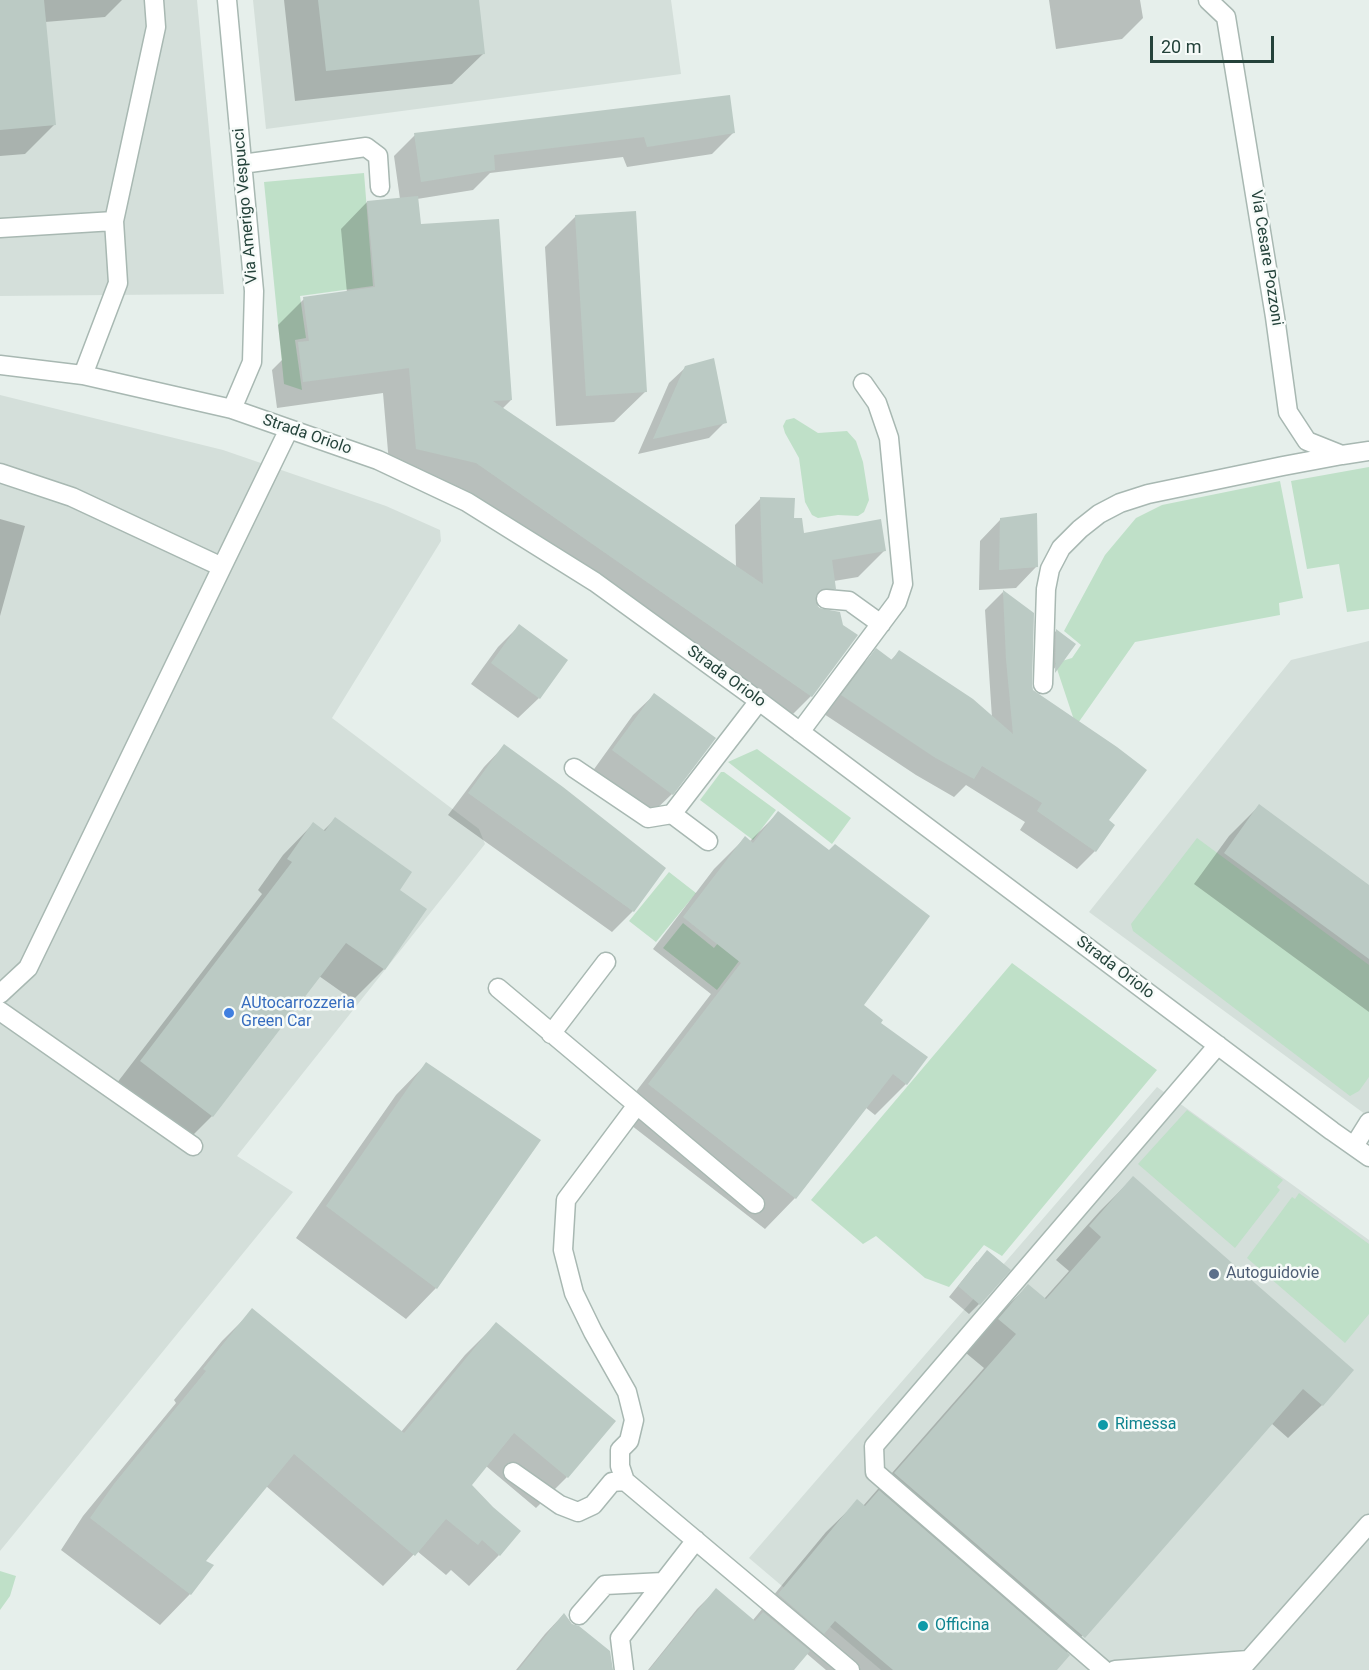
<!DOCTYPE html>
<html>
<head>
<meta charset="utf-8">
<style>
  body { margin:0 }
  #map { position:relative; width:1369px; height:1670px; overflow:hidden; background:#e6efeb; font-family:Roboto,sans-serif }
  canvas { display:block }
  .scale { position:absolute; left:1150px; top:36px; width:124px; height:27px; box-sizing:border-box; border:3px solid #24423a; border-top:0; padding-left:8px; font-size:18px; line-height:21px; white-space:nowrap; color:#24423a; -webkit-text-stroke:4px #f7fbf9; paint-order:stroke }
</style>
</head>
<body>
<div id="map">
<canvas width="1369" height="1670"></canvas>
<div class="scale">20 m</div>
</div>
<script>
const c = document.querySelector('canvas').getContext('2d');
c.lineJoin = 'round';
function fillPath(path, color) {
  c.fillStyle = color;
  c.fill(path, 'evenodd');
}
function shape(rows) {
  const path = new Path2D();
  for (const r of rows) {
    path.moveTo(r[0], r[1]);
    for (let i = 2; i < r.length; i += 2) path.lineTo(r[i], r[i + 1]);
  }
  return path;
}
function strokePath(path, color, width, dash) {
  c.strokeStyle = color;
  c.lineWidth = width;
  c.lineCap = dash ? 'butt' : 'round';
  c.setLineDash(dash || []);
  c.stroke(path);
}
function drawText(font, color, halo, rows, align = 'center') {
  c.font = font + ' Roboto,sans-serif';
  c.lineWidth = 5;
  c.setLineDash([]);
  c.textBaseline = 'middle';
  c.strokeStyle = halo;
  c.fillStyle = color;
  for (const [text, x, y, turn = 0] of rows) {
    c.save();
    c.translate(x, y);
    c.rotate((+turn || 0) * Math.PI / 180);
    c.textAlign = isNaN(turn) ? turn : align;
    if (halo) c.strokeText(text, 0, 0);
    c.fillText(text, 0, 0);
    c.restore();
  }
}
fillPath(shape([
  [0,0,197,0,224,294,0,296],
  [253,0,671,0,681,74,266,129],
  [0,395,223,450,386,506,440,530,441,541,332,718,479,829,485,844,237,1156,293,1192,0,1551],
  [1369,641,1369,1117,1089,912,1291,660],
  [1157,1087,1369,1240,1369,1670,881,1670,749,1558]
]), '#d4dfda');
fillPath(shape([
  [364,173,373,286,300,296,306,338,295,340,302,390,284,384,264,182],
  [794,418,818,433,847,431,856,441,863,462,869,500,864,512,858,516,838,515,818,518,812,515,805,502,799,458,785,433,783,426,786,420],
  [1369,467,1369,609,1347,612,1339,564,1307,569,1291,481],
  [1280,481,1303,598,1279,603,1280,615,1135,642,1076,726,1055,663,1072,658,1081,645,1064,631,1105,555,1136,518,1162,505],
  [757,749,851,818,832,844,728,762],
  [721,772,724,772,776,810,753,840,700,800],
  [1197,838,1369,965,1369,1077,1359,1091,1350,1096,1133,931,1131,924],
  [669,872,696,893,656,942,629,921],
  [740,915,761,932,717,990,663,948,683,923,714,948],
  [1012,963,1157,1070,1002,1256,984,1245,949,1287,925,1278,876,1236,863,1244,811,1200],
  [1187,1110,1283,1180,1277,1187,1280,1190,1235,1248,1138,1164],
  [1299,1193,1369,1244,1369,1314,1345,1343,1247,1258,1292,1197,1295,1199],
  [0,1571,16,1576,10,1596,0,1610]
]), '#bfe0c8');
fillPath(shape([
  [0,0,122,0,105,17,45,22,54,125,25,154,0,156],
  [284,0,477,0,483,54,452,84,295,101],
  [1049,0,1140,0,1143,18,1122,39,1056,49],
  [733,133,712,154,627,167,623,157,490,173,473,190,417,199,419,225,511,400,502,409,736,568,735,525,761,498,793,520,802,535,885,550,858,577,834,581,835,588,817,606,856,636,811,696,785,722,449,489,390,475,383,393,277,408,272,370,282,360,278,325,304,299,347,293,341,229,367,202,400,199,394,156,415,135],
  [576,216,645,392,614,422,556,426,545,247],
  [686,367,725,422,709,438,638,454,669,383],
  [0,519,25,526,0,616],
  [1000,520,1036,567,1016,588,979,590,980,541],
  [1003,592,1032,691,1106,821,1095,851,1077,869,1020,830,1025,822,966,785,954,797,916,775,824,714,858,669,877,650,891,660,899,652,992,718,985,610],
  [519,626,539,698,518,718,471,684,498,647],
  [1056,631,1074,644,1045,680,1046,641],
  [654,695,672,794,651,814,592,772,633,715],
  [504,746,664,868,633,911,612,932,448,815,484,767],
  [1259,806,1369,886,1369,1012,1194,884,1229,836],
  [778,813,829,852,861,1005,879,1023,906,1084,875,1115,865,1107,795,1198,765,1229,618,1115,711,994,653,949,714,869,745,838,749,842],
  [335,819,398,890,384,969,353,1000,319,976,212,1116,181,1147,110,1092,262,894,258,890,283,855,313,824,323,831],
  [426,1064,436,1288,406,1319,296,1238,396,1095],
  [1133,1178,1352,1370,1322,1405,1288,1438,1271,1423,1066,1654,1056,1670,826,1670,806,1653,792,1670,648,1670,697,1609,716,1590,753,1620,826,1532,857,1502,863,1506,984,1368,966,1353,994,1319,1028,1286,1044,1299,1069,1271,1056,1260,1100,1211],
  [977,1262,979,1304,969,1314,949,1297],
  [253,1310,401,1432,465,1355,496,1324,567,1477,536,1508,486,1466,470,1485,499,1555,469,1586,451,1570,446,1575,417,1551,383,1586,266,1486,204,1562,190,1594,160,1625,61,1550,83,1516,176,1403,174,1400,222,1341],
  [563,1615,613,1670,516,1670,545,1634]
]), '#0003');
fillPath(shape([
  [0,0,44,0,56,125,0,130],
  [318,0,479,0,485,54,326,71],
  [730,95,735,133,647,147,644,137,494,155,495,170,421,182,414,133],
  [418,196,421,224,499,219,512,400,493,401,763,584,760,497,795,498,794,518,802,518,804,533,881,519,886,551,832,560,836,589,822,589,817,593,816,603,819,608,840,612,843,625,858,635,812,697,476,463,416,449,409,368,303,382,298,342,309,341,303,297,375,287,367,201],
  [636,211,647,392,586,396,575,215],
  [714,358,727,423,653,439,685,366],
  [1037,513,1038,567,999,570,1000,518],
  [1003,590,1034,613,1032,684,1033,690,1117,747,1147,770,1109,820,1115,825,1096,852,1037,811,1042,803,982,766,974,779,934,757,841,695,876,648,892,660,899,650,973,699,1013,734,1006,659],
  [519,624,568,660,540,699,491,663],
  [1056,629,1076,644,1055,673],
  [654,693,716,738,673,795,612,750],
  [504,744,563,787,666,868,634,912,468,793],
  [1259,804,1369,885,1369,959,1224,853],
  [778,811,829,850,835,844,930,916,864,1005,883,1020,881,1023,928,1057,907,1085,893,1074,796,1199,648,1084,741,963,683,917,745,836,753,843],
  [335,817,412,872,400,890,427,909,385,970,346,943,213,1117,140,1061,292,862,287,859,313,822,325,831],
  [426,1062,541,1140,437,1289,326,1206],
  [1133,1176,1354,1370,1323,1406,1303,1389,1085,1638,894,1473,1016,1334,998,1319,1028,1284,1046,1299,1101,1237,1089,1226],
  [987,1250,1011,1270,980,1305,958,1286],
  [252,1308,404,1433,496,1322,616,1421,568,1478,514,1433,472,1485,493,1507,521,1531,500,1556,482,1540,478,1545,446,1519,415,1556,294,1454,206,1561,214,1565,191,1595,90,1518,114,1484,206,1371,203,1369],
  [879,1490,1070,1655,1057,1670,893,1670,835,1621,824,1634,778,1594,857,1499,865,1506],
  [716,1588,755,1621,763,1612,810,1651,794,1670,649,1670],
  [564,1613,572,1624,579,1626,610,1651,613,1670,518,1670]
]), '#bbcac4');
const minor = shape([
  [227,0,254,291,252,362,232,409],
  [1208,0,1226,17,1275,317,1288,412,1307,441,1342,455,1369,451],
  [242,164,366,147,378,156,380,187],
  [0,228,114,221,156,27,154,0],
  [0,365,83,375,232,409,378,460,467,502,595,582,759,701,1332,1131,1369,1157],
  [83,375,118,283,114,221],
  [0,473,72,497,222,567,28,968,0,994],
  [222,567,289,429],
  [826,599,849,601,881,624],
  [1043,684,1046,589,1050,569,1061,548,1080,529,1099,514,1120,503,1148,494,1283,466,1342,455],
  [800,732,897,602,903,584,889,438,877,403,863,383],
  [574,768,648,818,672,814,759,701],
  [672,814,708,841],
  [498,988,755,1204],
  [0,1011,193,1146],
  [551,1034,606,962],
  [637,1105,566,1200,563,1250,574,1293,593,1332,627,1392,634,1420,629,1441,620,1450,620,1466,625,1481,850,1670],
  [1354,1146,1369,1122],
  [513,1472,560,1505,578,1512,593,1505,612,1482,625,1481],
  [579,1615,605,1585,663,1582],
  [624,1670,620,1638,696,1540],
  [1104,1670,875,1472,874,1446,1218,1045],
  [1115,1670,1248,1660],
  [1240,1670,1369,1524]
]);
strokePath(minor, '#a8b8b2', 21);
strokePath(minor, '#fff', 18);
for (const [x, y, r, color] of [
  [229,1013,6,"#3f7fe0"],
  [1214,1274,6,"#5c6f8a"],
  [1103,1425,6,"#0f9aa8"],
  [923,1626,6,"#0f9aa8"]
]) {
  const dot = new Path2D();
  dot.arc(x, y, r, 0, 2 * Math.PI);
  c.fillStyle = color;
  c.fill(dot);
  strokePath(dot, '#f7fbf9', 2);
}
drawText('16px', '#24423a', '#f7fbf9', [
  ["Via Amerigo Vespucci",246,206,-95],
  ["Via Cesare Pozzoni",1266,258,81],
  ["Strada Oriolo",307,435,19],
  ["Strada Oriolo",726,677,36],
  ["Strada Oriolo",1115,968,37]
]);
drawText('16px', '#366cbe', '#f7fbf9', [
  ["AUtocarrozzeria",241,1004],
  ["Green Car",241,1022]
], 'left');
drawText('16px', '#4e5e75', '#f7fbf9', [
  ["Autoguidovie",1226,1274]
], 'left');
drawText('16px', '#0d838f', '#f7fbf9', [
  ["Rimessa",1115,1425],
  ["Officina",935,1626]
], 'left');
</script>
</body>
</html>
